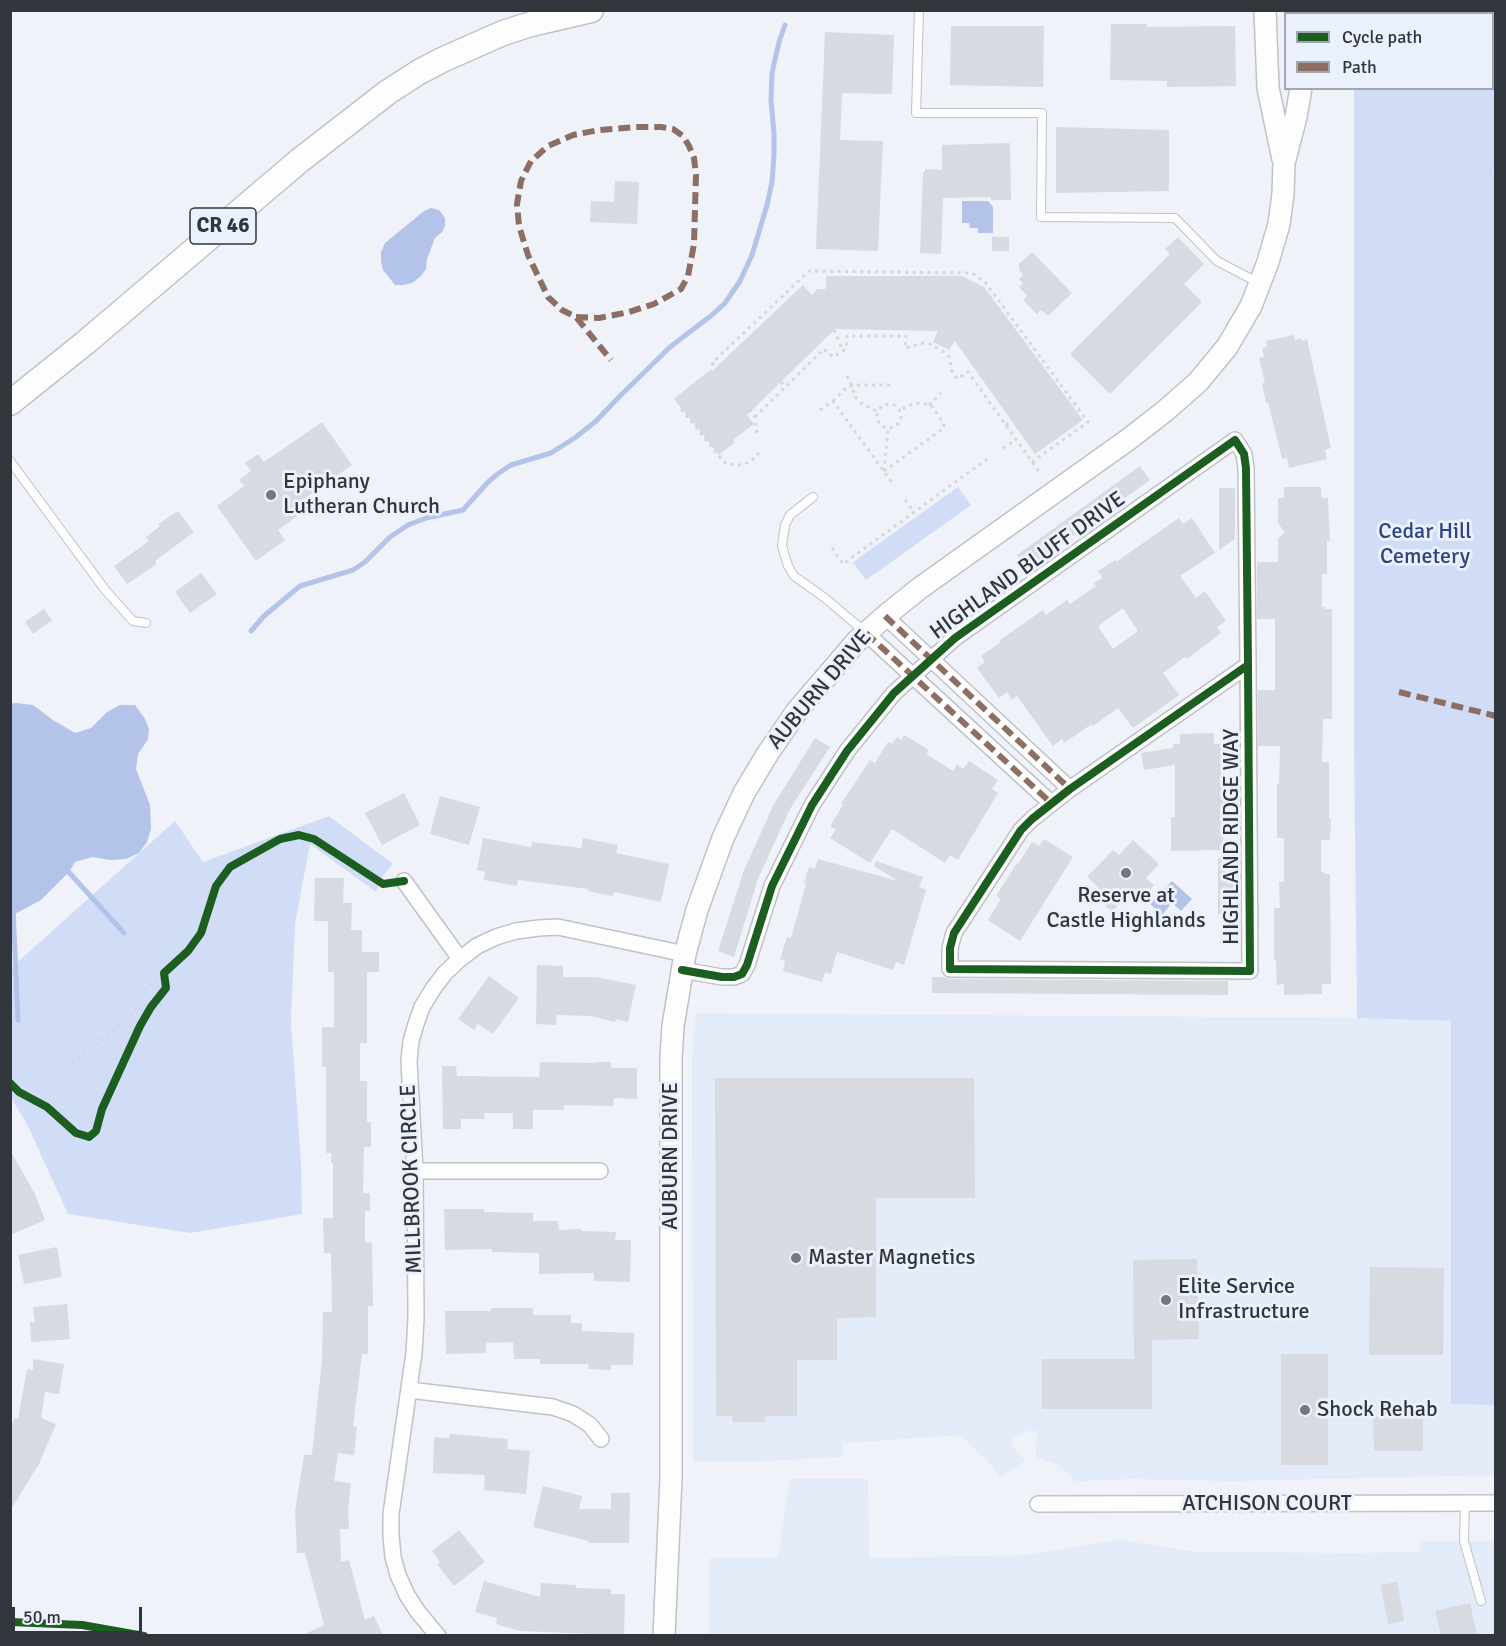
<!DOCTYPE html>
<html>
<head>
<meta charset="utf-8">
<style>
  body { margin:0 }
  #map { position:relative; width:1506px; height:1646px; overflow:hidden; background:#eff2f8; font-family:Signika,sans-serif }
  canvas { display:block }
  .frame { position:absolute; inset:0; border:12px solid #31353c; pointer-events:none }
  .legend { position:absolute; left:1284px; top:12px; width:210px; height:78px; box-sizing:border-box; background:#ebf1fc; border:2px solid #a1a6af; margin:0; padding:8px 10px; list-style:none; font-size:18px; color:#31353c }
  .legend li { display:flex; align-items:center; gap:12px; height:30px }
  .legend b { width:30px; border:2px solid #a1a6af }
  .scale { position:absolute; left:12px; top:1607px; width:130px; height:27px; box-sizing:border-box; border:3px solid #31353c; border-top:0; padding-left:8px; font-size:18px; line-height:21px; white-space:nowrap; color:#31353c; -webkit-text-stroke:4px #ebf1fc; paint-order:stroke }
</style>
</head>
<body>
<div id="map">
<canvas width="1506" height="1646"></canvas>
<div class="frame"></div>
<ul class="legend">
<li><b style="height:8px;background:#1b5e20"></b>Cycle path</li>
<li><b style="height:8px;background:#8d6e63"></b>Path</li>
</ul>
<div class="scale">50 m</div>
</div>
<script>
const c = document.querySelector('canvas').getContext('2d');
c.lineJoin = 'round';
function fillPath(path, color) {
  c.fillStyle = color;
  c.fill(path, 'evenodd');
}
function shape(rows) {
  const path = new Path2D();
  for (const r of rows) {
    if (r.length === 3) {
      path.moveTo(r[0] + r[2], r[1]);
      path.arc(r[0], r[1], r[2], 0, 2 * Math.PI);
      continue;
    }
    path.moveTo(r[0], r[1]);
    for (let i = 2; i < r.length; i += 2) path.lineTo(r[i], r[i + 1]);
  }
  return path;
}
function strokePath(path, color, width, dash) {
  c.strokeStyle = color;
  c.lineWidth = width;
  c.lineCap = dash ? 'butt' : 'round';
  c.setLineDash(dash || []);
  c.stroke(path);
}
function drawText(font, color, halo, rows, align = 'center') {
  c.font = font + ' Signika,sans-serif';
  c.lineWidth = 6;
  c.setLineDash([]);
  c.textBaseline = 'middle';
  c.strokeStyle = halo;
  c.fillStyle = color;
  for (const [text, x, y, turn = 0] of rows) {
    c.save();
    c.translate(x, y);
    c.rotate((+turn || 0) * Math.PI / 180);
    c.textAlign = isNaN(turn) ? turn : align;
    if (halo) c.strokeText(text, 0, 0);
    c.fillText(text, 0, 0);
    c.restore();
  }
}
fillPath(shape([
  [696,1013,1357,1018,1451,1021,1451,1404,1494,1404,1494,1475,1232,1481,1132,1479,1079,1481,1075,1481,1057,1464,1036,1457,1037,1431,1027,1431,1012,1439,1012,1446,1026,1460,1000,1477,987,1460,960,1435,844,1443,842,1446,843,1457,767,1461,693,1462,692,1062],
  [790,1479,868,1479,869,1558,1028,1555,1119,1540,1197,1552,1353,1553,1421,1552,1419,1541,1495,1541,1495,1635,710,1635,710,1558,778,1558]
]), '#e3eaf8');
fillPath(shape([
  [1354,11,1495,11,1495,1475,1494,1475,1494,1405,1451,1404,1451,1021,1357,1018,1354,744,1354,89,1492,88,1492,14,1354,14],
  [958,487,971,505,866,580,853,562],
  [329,816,393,864,383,876,376,892,310,844,295,924,291,1022,301,1163,302,1214,190,1233,68,1214,26,1122,11,1098,11,968,175,821,203,862]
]), '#d1ddf7');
fillPath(shape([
  [962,201,988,201,993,207,993,233,978,233,978,228,970,228,969,223,962,223],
  [431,208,439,210,445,218,445,226,442,232,435,238,427,259,426,269,421,276,412,283,403,285,395,285,383,270,381,261,381,252,385,243,424,211],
  [16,703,33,705,53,720,75,733,91,728,107,712,120,705,135,705,145,719,149,729,148,739,138,754,136,769,150,805,151,829,147,842,139,853,126,859,110,860,93,857,75,862,69,872,41,900,11,916,10,704],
  [1172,881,1192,899,1181,911,1172,903,1162,915,1150,904]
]), '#b3c3e9');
strokePath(shape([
  [251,631,264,616,300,586,353,570,365,562,390,537,408,525,426,518,463,510,488,482,499,473,511,465,551,453,576,437,596,421,619,397,670,347,712,315,725,303,740,281,752,255,767,205,772,182,774,155,774,133,771,100,772,73,779,42,785,25],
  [65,868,124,933],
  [13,908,18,1020]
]), '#b3c3e9', 5);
fillPath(shape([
  [1111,24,1147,24,1147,27,1235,26,1236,86,1167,87,1167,81,1110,80],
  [951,26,1044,26,1043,87,950,85],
  [825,32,894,35,892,94,842,93,840,140,883,141,878,251,816,249],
  [1056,127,1169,130,1169,191,1056,193],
  [1010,143,1011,200,991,200,991,197,943,198,941,254,920,253,923,172,925,172,925,169,942,170,942,145],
  [615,181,639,182,637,224,590,222,591,201,614,202],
  [992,237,1009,237,1009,251,992,251],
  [1178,237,1204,264,1184,284,1202,302,1110,394,1070,354,1170,254,1165,249],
  [1032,252,1072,293,1048,316,1041,310,1037,314,1023,300,1027,296,1019,287,1023,283,1019,279,1023,275,1019,270,1019,264],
  [826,276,962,276,984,287,1083,420,1035,454,955,341,949,350,933,342,938,331,835,329,747,415,754,424,733,440,735,442,719,455,674,399,711,369,712,371,803,285,812,295,817,289,826,289],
  [1294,335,1295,340,1301,338,1301,341,1307,339,1331,448,1325,450,1327,459,1289,468,1287,458,1282,459,1268,402,1266,403,1262,384,1265,382,1259,358,1264,357,1262,348,1267,347,1266,341],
  [322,422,352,465,298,503,300,506,296,508,300,514,278,530,285,540,256,561,217,506,244,486,239,480,251,471,245,463,258,454,264,462],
  [1140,466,1150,480,1027,569,1017,555],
  [1284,487,1321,487,1321,498,1328,498,1330,541,1327,541,1327,574,1322,574,1322,607,1325,607,1325,609,1332,609,1332,719,1323,719,1322,762,1329,762,1329,819,1331,819,1330,840,1321,840,1321,872,1324,872,1324,874,1330,874,1331,984,1322,984,1322,994,1284,995,1284,984,1277,985,1276,960,1274,960,1274,908,1280,908,1279,882,1284,882,1284,838,1277,838,1277,784,1279,784,1280,746,1258,746,1258,690,1275,690,1275,619,1257,619,1257,562,1278,562,1278,538,1285,533,1278,523,1278,498,1284,498],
  [1219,488,1235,488,1235,539,1219,550],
  [178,511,194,532,155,561,157,564,127,584,114,566,149,541,146,537,160,526,158,524],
  [1179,518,1183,524,1192,518,1215,553,1180,576,1196,598,1205,591,1226,621,1217,627,1221,633,1187,659,1185,657,1163,673,1179,695,1133,728,1118,708,1093,726,1092,724,1064,743,1062,739,1053,746,1017,696,1012,700,1007,692,999,698,977,668,985,662,981,656,1001,642,1000,640,1043,610,1046,615,1067,600,1070,604,1096,586,1094,583,1103,578,1098,571,1115,560,1116,562],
  [1123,608,1138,631,1113,649,1098,626],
  [201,573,217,594,190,613,175,592],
  [44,609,52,620,33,634,25,622],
  [1214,733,1214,744,1221,744,1221,776,1225,775,1223,850,1171,851,1171,817,1175,817,1175,765,1144,770,1141,753,1173,748,1173,744,1180,744,1180,734],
  [904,735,929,750,926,754,953,771,957,764,963,769,969,761,998,780,992,789,998,793,958,860,950,855,945,863,892,829,870,863,830,838,836,830,830,826,843,805,841,804,870,760,875,763,888,742,892,744,897,737,901,740],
  [815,738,830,747,790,809,758,879,734,957,718,951,744,870,774,804],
  [404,793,420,825,382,845,365,813],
  [440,796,480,807,469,845,430,834],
  [483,838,531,847,532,842,581,848,583,838,618,845,616,853,669,864,661,902,614,892,613,896,587,891,588,889,518,880,517,886,484,880,485,872,477,870],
  [1044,839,1073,857,1020,941,988,920,1001,899,996,896,1017,863,1018,864,1032,842,1039,846],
  [1133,840,1159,864,1146,878,1154,885,1138,903,1129,894,1112,912,1095,896,1101,890,1087,877,1113,850,1119,855],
  [1218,858,1235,858,1235,914,1218,914],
  [818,859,898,881,874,866,876,861,923,877,919,887,926,890,904,965,896,962,893,970,837,952,831,974,825,972,822,982,783,971,785,961,780,959,787,937,791,938,806,884,804,883,809,867,815,869],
  [315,878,344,878,343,903,352,903,351,930,362,930,362,952,379,952,379,972,367,972,367,1043,360,1043,360,1081,367,1081,367,1122,371,1122,371,1147,364,1147,363,1193,370,1193,370,1211,365,1211,365,1243,372,1242,373,1306,368,1306,368,1354,362,1354,353,1426,357,1427,354,1455,338,1453,334,1481,351,1483,348,1509,349,1529,340,1529,341,1562,349,1560,365,1620,374,1616,383,1635,303,1635,324,1625,305,1553,297,1553,295,1511,304,1455,312,1455,322,1360,323,1312,332,1312,331,1253,324,1253,323,1218,333,1218,333,1163,331,1163,331,1153,326,1153,326,1067,322,1067,322,1027,334,1027,334,972,328,972,328,921,314,921],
  [537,965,563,966,563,977,596,977,636,985,628,1022,616,1019,615,1022,591,1016,557,1015,556,1025,536,1024],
  [489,976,519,998,493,1034,478,1024,474,1030,458,1019],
  [932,977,944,977,950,979,1228,981,1228,995,932,993],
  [540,1062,595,1063,595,1062,611,1062,611,1068,637,1068,637,1099,614,1098,613,1106,564,1105,564,1110,533,1110,533,1129,513,1129,513,1113,484,1113,485,1119,461,1119,461,1129,443,1129,442,1066,456,1066,457,1076,539,1077],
  [715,1078,974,1078,975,1198,876,1198,876,1317,837,1318,837,1360,797,1360,797,1416,765,1416,765,1422,733,1422,732,1416,716,1416],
  [10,1150,34,1192,45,1220,10,1235],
  [444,1209,484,1209,484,1212,533,1213,533,1221,558,1221,559,1230,581,1229,581,1231,616,1232,615,1240,631,1240,630,1282,594,1281,594,1273,539,1274,539,1253,492,1252,492,1249,445,1250],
  [57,1247,62,1277,24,1284,18,1255],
  [1197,1259,1199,1339,1152,1340,1152,1409,1042,1409,1042,1359,1134,1359,1133,1260],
  [1370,1267,1444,1268,1443,1355,1369,1355],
  [67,1304,70,1339,31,1342,30,1322,35,1322,33,1307],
  [491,1308,533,1308,533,1315,571,1315,571,1323,582,1323,582,1331,634,1333,633,1365,611,1365,611,1370,588,1369,589,1364,540,1364,540,1359,514,1359,513,1342,486,1343,486,1353,446,1354,445,1311,491,1311],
  [1281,1354,1328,1354,1328,1465,1281,1465],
  [33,1359,64,1364,59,1394,45,1392,41,1418,56,1424,39,1464,10,1511,10,1428,15,1418,18,1419,27,1369,33,1370],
  [1373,1416,1423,1416,1423,1451,1374,1451],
  [450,1434,508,1439,507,1449,530,1451,526,1494,484,1490,485,1475,433,1473,434,1437,449,1438],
  [543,1486,582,1496,579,1509,611,1509,611,1493,630,1493,629,1543,588,1543,588,1541,533,1527],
  [459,1530,485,1562,454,1586,437,1564,440,1562,432,1551],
  [484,1581,540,1597,541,1583,576,1585,576,1588,611,1589,611,1594,625,1594,624,1635,520,1631,496,1624,497,1618,475,1612],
  [1397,1582,1404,1621,1388,1624,1381,1585],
  [1470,1603,1477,1635,1441,1635,1435,1611]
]), '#d7dae0');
const lane = shape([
  [919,10,916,113,1042,113,1041,217,1175,218,1217,261,1259,283],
  [10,461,106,591,133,621,146,623],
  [813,497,790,515,785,525,782,546,788,566,794,576,825,598,865,632],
  [1465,1503,1464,1541,1481,1601]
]);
const street = shape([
  [885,616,1070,789],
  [866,633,1051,803],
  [404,881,460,959],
  [682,970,722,977,734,977,742,974,747,965,772,886,812,805,847,751,894,693,955,638,1235,440,1244,454,1246,468,1248,665,1250,971,950,969,950,948,954,933,1021,830,1032,819,1070,789,1248,665],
  [415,1171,600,1171],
  [409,1390,553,1407,573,1414,590,1425,601,1439],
  [1038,1504,1496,1503],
  [438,1636,418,1612,407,1595,398,1575,393,1557,391,1535,391,1514,414,1353,416,1319,415,1171,409,1061,411,1041,416,1024,422,1007,433,989,445,973,460,959,477,946,496,937,516,931,539,928,558,927,685,954]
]);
const secondary = shape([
  [1265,10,1268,88,1283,159],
  [1300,10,1300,14],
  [664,1636,671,1478,671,1058,673,1026,685,954,697,910,723,838,744,793,768,753,797,711,857,641,890,612,920,588,1129,439,1165,411,1198,382,1227,347,1251,306,1268,262,1279,224,1283,194,1284,163,1296,117,1301,88]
]);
const primary = shape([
  [10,403,85,343,299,161,388,92,419,72,442,60,503,33,531,24,591,10]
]);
strokePath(lane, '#bfc2c8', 10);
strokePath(street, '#bfc2c8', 18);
strokePath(secondary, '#bfc2c8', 24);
strokePath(primary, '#bfc2c8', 27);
strokePath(shape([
  [1489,172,1496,170],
  [834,330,843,351],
  [847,376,852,386,855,397,861,403,878,412],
  [781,382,786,387],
  [833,401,846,388,854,385,893,385],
  [889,416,12],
  [929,405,941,393],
  [683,410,682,410,723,461,727,464,740,465,745,464,758,456,758,449],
  [820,410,833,401,893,484],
  [755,417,824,349,833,357,846,349,847,336,906,336,905,348,924,343,930,344,944,352,949,357,952,371,957,379,968,372,1040,473],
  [1006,425,1015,419],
  [757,433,755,417,712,363,809,271,972,273,985,282,1088,422,1032,462],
  [1003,448,1016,440],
  [884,471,944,428,944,424,931,405,921,403,912,404,900,410],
  [884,471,888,428],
  [905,500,914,512],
  [832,548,843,564,987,459],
  [60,1073,131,1016,136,1009,145,988,164,973]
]), '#d6d6d8', 3, [3, 4.5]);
strokePath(lane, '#fdfdfe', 8);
strokePath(street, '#fdfdfe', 15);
strokePath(secondary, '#fdfdfe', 21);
strokePath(primary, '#fdfdfe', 24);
strokePath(shape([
  [576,317,599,318,629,312,654,304,681,289,688,276,694,244,696,175,694,158,689,146,683,136,673,129,661,127,636,127,599,130,573,135,548,146,531,161,521,181,517,204,519,226,528,255,548,297,562,310,576,317,611,360],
  [885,616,1070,789],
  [866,633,1051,803],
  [1399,692,1496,716]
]), '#8d6e63', 6, [12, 6]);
strokePath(shape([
  [682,970,722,977,734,977,742,974,747,965,772,886,812,805,847,751,894,693,955,638,1235,440,1244,454,1246,468,1248,665,1250,971,950,969,950,948,954,933,1021,830,1032,819,1070,789,1248,665],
  [10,1083,19,1092,47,1107,76,1133,89,1137,96,1131,102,1109,140,1026,151,1007,166,988,164,973,188,951,201,933,216,886,230,867,280,839,299,835,314,839,383,884,404,881],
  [10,1622,82,1625,144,1636]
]), '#1b5e20', 8);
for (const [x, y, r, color] of [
  [271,495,6,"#74777e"],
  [1126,873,6,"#74777e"],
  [796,1258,6,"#74777e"],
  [1166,1300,6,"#74777e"],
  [1305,1410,6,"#74777e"]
]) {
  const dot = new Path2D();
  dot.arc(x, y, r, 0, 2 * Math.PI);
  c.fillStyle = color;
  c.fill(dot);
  strokePath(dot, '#ebf1fc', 2);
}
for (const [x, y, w] of [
  [223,226,66]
]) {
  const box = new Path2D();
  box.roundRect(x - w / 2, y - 18, w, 36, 4.5);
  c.fillStyle = '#ebf1fc';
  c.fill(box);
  strokePath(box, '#31353c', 1.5);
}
drawText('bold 21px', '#31353c', null, [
  ["CR 46",223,226]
]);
drawText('22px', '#31353c', '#ebf1fc', [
  ["Epiphany",283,482],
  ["Lutheran Church",283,507],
  ["Reserve at",1126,896,"center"],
  ["Castle Highlands",1126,921,"center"],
  ["Master Magnetics",808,1258],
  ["Elite Service",1178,1287],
  ["Infrastructure",1178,1312],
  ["Shock Rehab",1317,1410]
], 'left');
drawText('22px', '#2d4482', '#ebf1fc', [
  ["Cedar Hill",1425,532],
  ["Cemetery",1425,557]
]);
drawText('22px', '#31353c', '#ebf1fc', [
  ["HIGHLAND BLUFF DRIVE",1028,566,-36],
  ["AUBURN DRIVE",820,690,-50],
  ["HIGHLAND RIDGE WAY",1232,837,-90],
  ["AUBURN DRIVE",671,1156,-90],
  ["MILLBROOK CIRCLE",412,1179,-92],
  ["ATCHISON COURT",1267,1504]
]);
</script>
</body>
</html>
